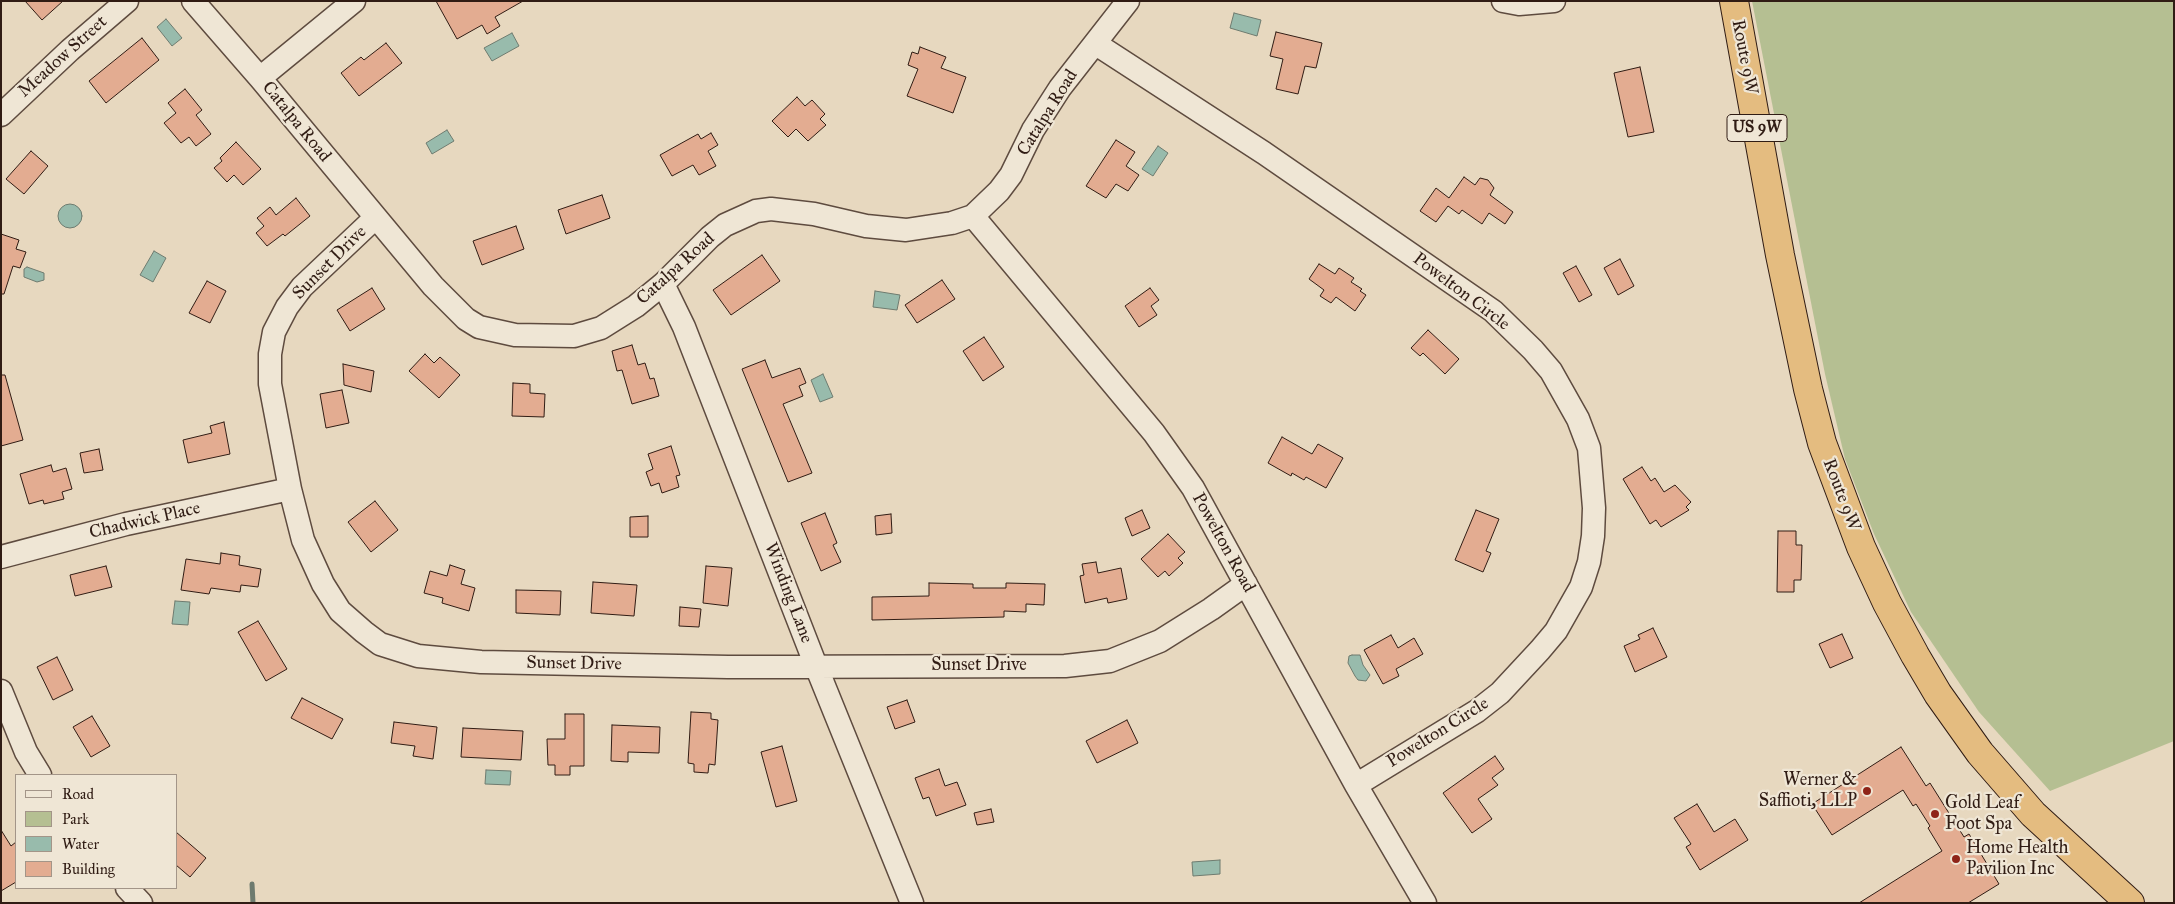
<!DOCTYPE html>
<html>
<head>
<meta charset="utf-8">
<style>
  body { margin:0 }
  #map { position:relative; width:2175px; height:904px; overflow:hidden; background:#e7d8bf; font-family:"IM FELL Great Primer",serif }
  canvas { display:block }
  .frame { position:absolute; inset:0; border:2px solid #301c14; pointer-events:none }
  .legend { position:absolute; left:15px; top:774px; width:162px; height:115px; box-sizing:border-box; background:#efe6d5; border:1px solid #a39588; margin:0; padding:6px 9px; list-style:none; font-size:15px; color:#301c14 }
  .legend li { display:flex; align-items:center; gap:10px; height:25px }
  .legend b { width:25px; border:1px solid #a39588 }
</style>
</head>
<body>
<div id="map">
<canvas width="2175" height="904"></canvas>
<div class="frame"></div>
<ul class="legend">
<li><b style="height:6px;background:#efe6d5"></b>Road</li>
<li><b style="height:14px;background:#b5bf92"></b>Park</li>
<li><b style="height:14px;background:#98bbac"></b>Water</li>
<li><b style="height:14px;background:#e3ac91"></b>Building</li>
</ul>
</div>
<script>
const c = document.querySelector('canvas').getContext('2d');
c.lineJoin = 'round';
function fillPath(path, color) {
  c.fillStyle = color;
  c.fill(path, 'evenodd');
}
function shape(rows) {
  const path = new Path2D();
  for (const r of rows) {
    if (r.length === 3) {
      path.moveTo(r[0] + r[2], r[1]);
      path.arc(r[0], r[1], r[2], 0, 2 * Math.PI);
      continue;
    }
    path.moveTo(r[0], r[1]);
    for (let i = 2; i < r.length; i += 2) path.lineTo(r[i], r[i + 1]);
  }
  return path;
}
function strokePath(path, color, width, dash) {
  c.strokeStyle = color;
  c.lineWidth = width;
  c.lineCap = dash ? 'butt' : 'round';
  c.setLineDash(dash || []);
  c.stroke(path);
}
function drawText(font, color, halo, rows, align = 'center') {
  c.font = font + ' "IM FELL Great Primer",serif';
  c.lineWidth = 4.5;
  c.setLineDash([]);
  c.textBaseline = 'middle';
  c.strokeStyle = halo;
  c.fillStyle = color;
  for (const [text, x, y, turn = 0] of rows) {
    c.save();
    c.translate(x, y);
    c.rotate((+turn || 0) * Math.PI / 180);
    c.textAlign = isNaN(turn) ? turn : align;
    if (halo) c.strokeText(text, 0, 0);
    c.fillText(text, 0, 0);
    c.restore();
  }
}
fillPath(shape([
  [1752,1,2174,1,2174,741,2050,791,1979,712,1911,612,1874,534,1845,459,1825,374]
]), '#b5bf92');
const water = shape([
  [1234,13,1261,20,1257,36,1230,28,1234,13],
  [166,19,182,38,172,46,157,27,166,19],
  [512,33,519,46,492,61,484,48,512,33],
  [447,130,454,141,432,154,426,143,447,130],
  [1158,146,1168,153,1153,176,1142,169,1158,146],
  [70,216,12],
  [154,251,166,258,153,282,140,275,154,251],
  [27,267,44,273,44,280,37,282,24,277,24,269,27,267],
  [875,291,900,295,897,310,873,307,875,291],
  [823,374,833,397,820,402,811,380,823,374],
  [175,601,190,602,188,625,172,624,175,601],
  [1352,655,1360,655,1363,665,1370,675,1366,681,1358,680,1355,676,1348,663,1349,656,1352,655],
  [486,770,511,771,510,785,485,784,486,770],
  [1220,860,1220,874,1193,876,1192,862,1220,860]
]);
fillPath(water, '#98bbac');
strokePath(water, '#6e7b6f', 1);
strokePath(shape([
  [252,884,253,903]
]), '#6e7b6f', 5);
const building = shape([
  [25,1,63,1,42,20,25,1],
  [436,1,523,1,495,17,500,26,487,34,482,25,457,39,436,1],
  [1276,32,1322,43,1316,68,1305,66,1298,94,1276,89,1283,59,1270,56,1276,32],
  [142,38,159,60,106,103,89,81,142,38],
  [386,43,402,63,359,96,341,73,361,57,364,60,386,43],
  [920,47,946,57,941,68,966,77,953,113,907,96,918,69,908,65,912,52,918,54,920,47],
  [1640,67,1654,132,1628,137,1614,73,1640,67],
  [185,89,202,110,196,115,211,134,196,146,189,137,181,143,164,123,176,113,168,103,185,89],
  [797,97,805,106,812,100,825,114,820,119,826,125,808,141,796,129,788,137,772,121,797,97],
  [711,133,718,145,708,151,716,166,699,175,693,165,672,176,660,155,698,134,701,139,711,133],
  [1116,140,1135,152,1126,166,1139,175,1128,191,1116,184,1106,198,1086,186,1116,140],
  [236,142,261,169,243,185,234,175,227,182,214,168,222,161,220,158,236,142],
  [31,151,48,166,24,194,6,179,31,151],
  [1464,177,1475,185,1480,178,1488,180,1494,188,1490,195,1513,212,1505,224,1489,213,1482,224,1462,210,1459,214,1448,206,1436,222,1420,211,1436,188,1449,198,1464,177],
  [602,195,610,218,566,234,558,210,602,195],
  [296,198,310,216,285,236,283,234,267,246,256,233,264,226,257,218,270,207,276,215,296,198],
  [516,226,524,249,482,265,473,241,516,226],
  [1,234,19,240,16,249,26,252,20,268,13,266,4,294,1,294,1,234],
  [762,255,780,281,731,315,713,290,762,255],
  [1620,259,1634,286,1618,295,1604,268,1620,259],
  [1319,264,1335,274,1339,268,1354,278,1351,282,1362,289,1360,291,1366,295,1355,311,1336,297,1331,303,1320,296,1324,290,1309,279,1319,264],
  [1576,266,1592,295,1579,302,1563,273,1576,266],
  [942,280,955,299,917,323,905,305,942,280],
  [207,281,226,291,210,323,189,313,207,281],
  [372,288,385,309,350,331,337,310,372,288],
  [1150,288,1159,300,1151,306,1157,315,1139,327,1125,306,1150,288],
  [1428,330,1459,359,1445,374,1423,353,1420,356,1411,348,1428,330],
  [984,337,1004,367,983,381,963,351,984,337],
  [632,345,638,365,645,363,650,379,654,378,659,396,632,404,622,370,617,371,612,351,632,345],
  [425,354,434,363,440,357,460,375,439,398,409,371,425,354],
  [765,360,772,378,800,368,806,383,799,386,803,396,783,404,812,473,788,482,742,369,765,360],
  [343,364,374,371,371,392,344,385,343,364],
  [1,375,5,375,23,440,1,446,1,375],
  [513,383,530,384,530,393,545,394,544,417,512,416,513,383],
  [342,390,349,423,326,428,320,394,342,390],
  [224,422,230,454,188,463,183,440,212,433,210,426,224,422],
  [1282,437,1312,454,1318,444,1343,458,1326,488,1306,477,1304,480,1292,473,1291,476,1268,463,1282,437],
  [671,446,680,475,676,476,679,487,662,493,659,483,651,486,646,472,653,469,648,454,671,446],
  [99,449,103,470,84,473,80,453,99,449],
  [51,465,53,472,66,468,72,489,62,492,64,499,44,504,43,500,29,504,20,474,51,465],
  [1642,467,1651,481,1655,478,1664,492,1675,485,1691,502,1686,507,1689,510,1661,527,1656,520,1650,524,1623,479,1642,467],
  [375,501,398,530,371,552,348,522,375,501],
  [1142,510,1150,528,1132,536,1125,518,1142,510],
  [1476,510,1499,519,1486,551,1491,553,1483,572,1455,560,1476,510],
  [825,513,837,543,833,545,841,562,821,571,801,523,825,513],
  [891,514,892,533,876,535,875,516,891,514],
  [648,516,648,537,630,537,630,517,648,516],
  [1778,531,1796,531,1796,545,1802,545,1801,580,1794,580,1794,592,1777,592,1778,531],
  [1168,534,1185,552,1178,558,1183,563,1169,576,1165,571,1158,577,1141,559,1168,534],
  [221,553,240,556,239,565,261,569,258,587,241,585,240,592,211,588,209,594,181,590,186,559,220,564,221,553],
  [1096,562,1098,573,1121,568,1127,599,1108,603,1107,598,1085,603,1080,576,1084,575,1082,564,1096,562],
  [450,565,465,570,461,584,475,588,469,611,442,603,443,598,424,593,430,571,447,576,450,565],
  [106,566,112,587,75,596,70,575,106,566],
  [706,566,732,568,728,606,703,603,706,566],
  [593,582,637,585,634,616,591,613,593,582],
  [929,583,973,584,973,588,1006,588,1006,583,1045,584,1044,605,1026,604,1026,612,1004,611,1004,617,872,620,872,597,929,596,929,583],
  [516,590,561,591,560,615,516,613,516,590],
  [680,607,701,609,699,627,679,626,680,607],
  [258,621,287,669,266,681,238,632,258,621],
  [1653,628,1667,657,1635,672,1624,646,1640,639,1638,635,1653,628],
  [1842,634,1853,658,1830,668,1819,644,1842,634],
  [1391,635,1398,648,1414,638,1423,654,1396,669,1399,676,1383,684,1364,650,1391,635],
  [57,657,73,690,53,700,37,667,57,657],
  [302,698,343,719,332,739,291,718,302,698],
  [907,700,915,722,895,729,887,707,907,700],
  [691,712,711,713,711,719,718,720,715,765,709,764,708,773,694,772,694,764,688,763,691,712],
  [565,714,584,714,584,766,570,766,570,775,555,775,555,765,548,765,547,739,565,739,565,714],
  [92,716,110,746,91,757,73,727,92,716],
  [1127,720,1138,743,1097,763,1086,741,1127,720],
  [394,722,437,727,433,759,413,756,415,746,391,743,394,722],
  [612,725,660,727,659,753,628,752,628,762,611,761,612,725],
  [463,728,523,731,521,760,461,757,463,728],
  [782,746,797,801,776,807,761,752,782,746],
  [1901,747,1926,786,1930,783,1964,837,1969,834,1999,884,1968,903,1859,903,1942,851,1928,828,1930,826,1916,804,1913,806,1903,790,1832,835,1812,804,1901,747],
  [1495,756,1504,769,1492,778,1498,785,1478,799,1492,819,1472,833,1443,793,1495,756],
  [939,769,945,786,957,782,966,805,936,816,929,797,923,799,915,778,939,769],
  [1697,804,1714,832,1735,819,1748,840,1700,870,1686,847,1691,844,1674,818,1697,804],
  [991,809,994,822,977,825,974,813,991,809],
  [1,830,11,846,16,842,16,882,1,891,1,830],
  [176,832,206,858,190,877,176,865,176,832]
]);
fillPath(building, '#e3ac91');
strokePath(building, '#301c14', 1);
const minor = shape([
  [193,1,260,78,433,286,466,319,479,327,515,335,574,336,601,328,636,306,663,284,710,237,725,225,756,211,771,209,814,214,866,226,906,230,952,223,973,216,999,191,1011,175,1033,130,1060,88,1128,1],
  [1503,1,1519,4,1554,1],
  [1096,44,1264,153,1493,311,1533,350,1551,371,1578,419,1589,448,1594,508,1593,536,1589,562,1581,587,1556,631,1540,650,1500,693,1477,711,1356,785],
  [260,78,354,1],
  [1,115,70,50,127,1],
  [973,216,1154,433,1193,488,1356,785,1425,903],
  [375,218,302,287,287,307,274,332,270,354,270,384,290,489,303,540,323,584,340,611,364,632,380,644,418,656,481,662,728,667,1065,666,1110,661,1160,641,1211,609,1246,584],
  [663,284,684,327,816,666,912,903],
  [1,557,126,524,290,489],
  [1,691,26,752,40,775],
  [127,888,141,903]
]);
const highway = shape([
  [1734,1,1780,255,1808,389,1822,443,1861,547,1887,603,1915,655,1938,694,1980,753,2033,814,2130,903]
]);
strokePath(minor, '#5e4b3f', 25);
strokePath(highway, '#301c14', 30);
strokePath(minor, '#efe6d5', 22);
strokePath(highway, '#e4bc80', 28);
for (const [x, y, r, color] of [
  [1867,791,5,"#8f2418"],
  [1935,814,5,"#8f2418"],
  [1956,859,5,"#8f2418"]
]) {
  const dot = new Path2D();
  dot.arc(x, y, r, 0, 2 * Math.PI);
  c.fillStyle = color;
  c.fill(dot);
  strokePath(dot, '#efe6d5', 2);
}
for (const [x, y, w] of [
  [1757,128,60]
]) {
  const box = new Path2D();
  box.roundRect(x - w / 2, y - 13.5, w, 27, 4);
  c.fillStyle = '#efe6d5';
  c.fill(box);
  strokePath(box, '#301c14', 1);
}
drawText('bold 16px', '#301c14', null, [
  ["US 9W",1757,128]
]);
drawText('18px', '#301c14', '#efe6d5', [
  ["Meadow Street",63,57,-42],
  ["Route 9W",1744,57,79],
  ["Catalpa Road",1048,113,-58],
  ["Catalpa Road",296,122,51],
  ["Sunset Drive",330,263,-45],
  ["Catalpa Road",676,269,-42],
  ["Powelton Circle",1461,292,37],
  ["Route 9W",1841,495,69],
  ["Chadwick Place",145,521,-13],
  ["Powelton Road",1223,543,61],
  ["Winding Lane",788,593,69],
  ["Sunset Drive",574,664,1],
  ["Sunset Drive",979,666],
  ["Powelton Circle",1438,733,-32]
]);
drawText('18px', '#301c14', '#efe6d5', [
  ["Werner &",1857,781,"right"],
  ["Saffioti, LLP",1857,802,"right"],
  ["Gold Leaf",1945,804],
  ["Foot Spa",1945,825],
  ["Home Health",1966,849],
  ["Pavilion Inc",1966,870]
], 'left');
</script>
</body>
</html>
